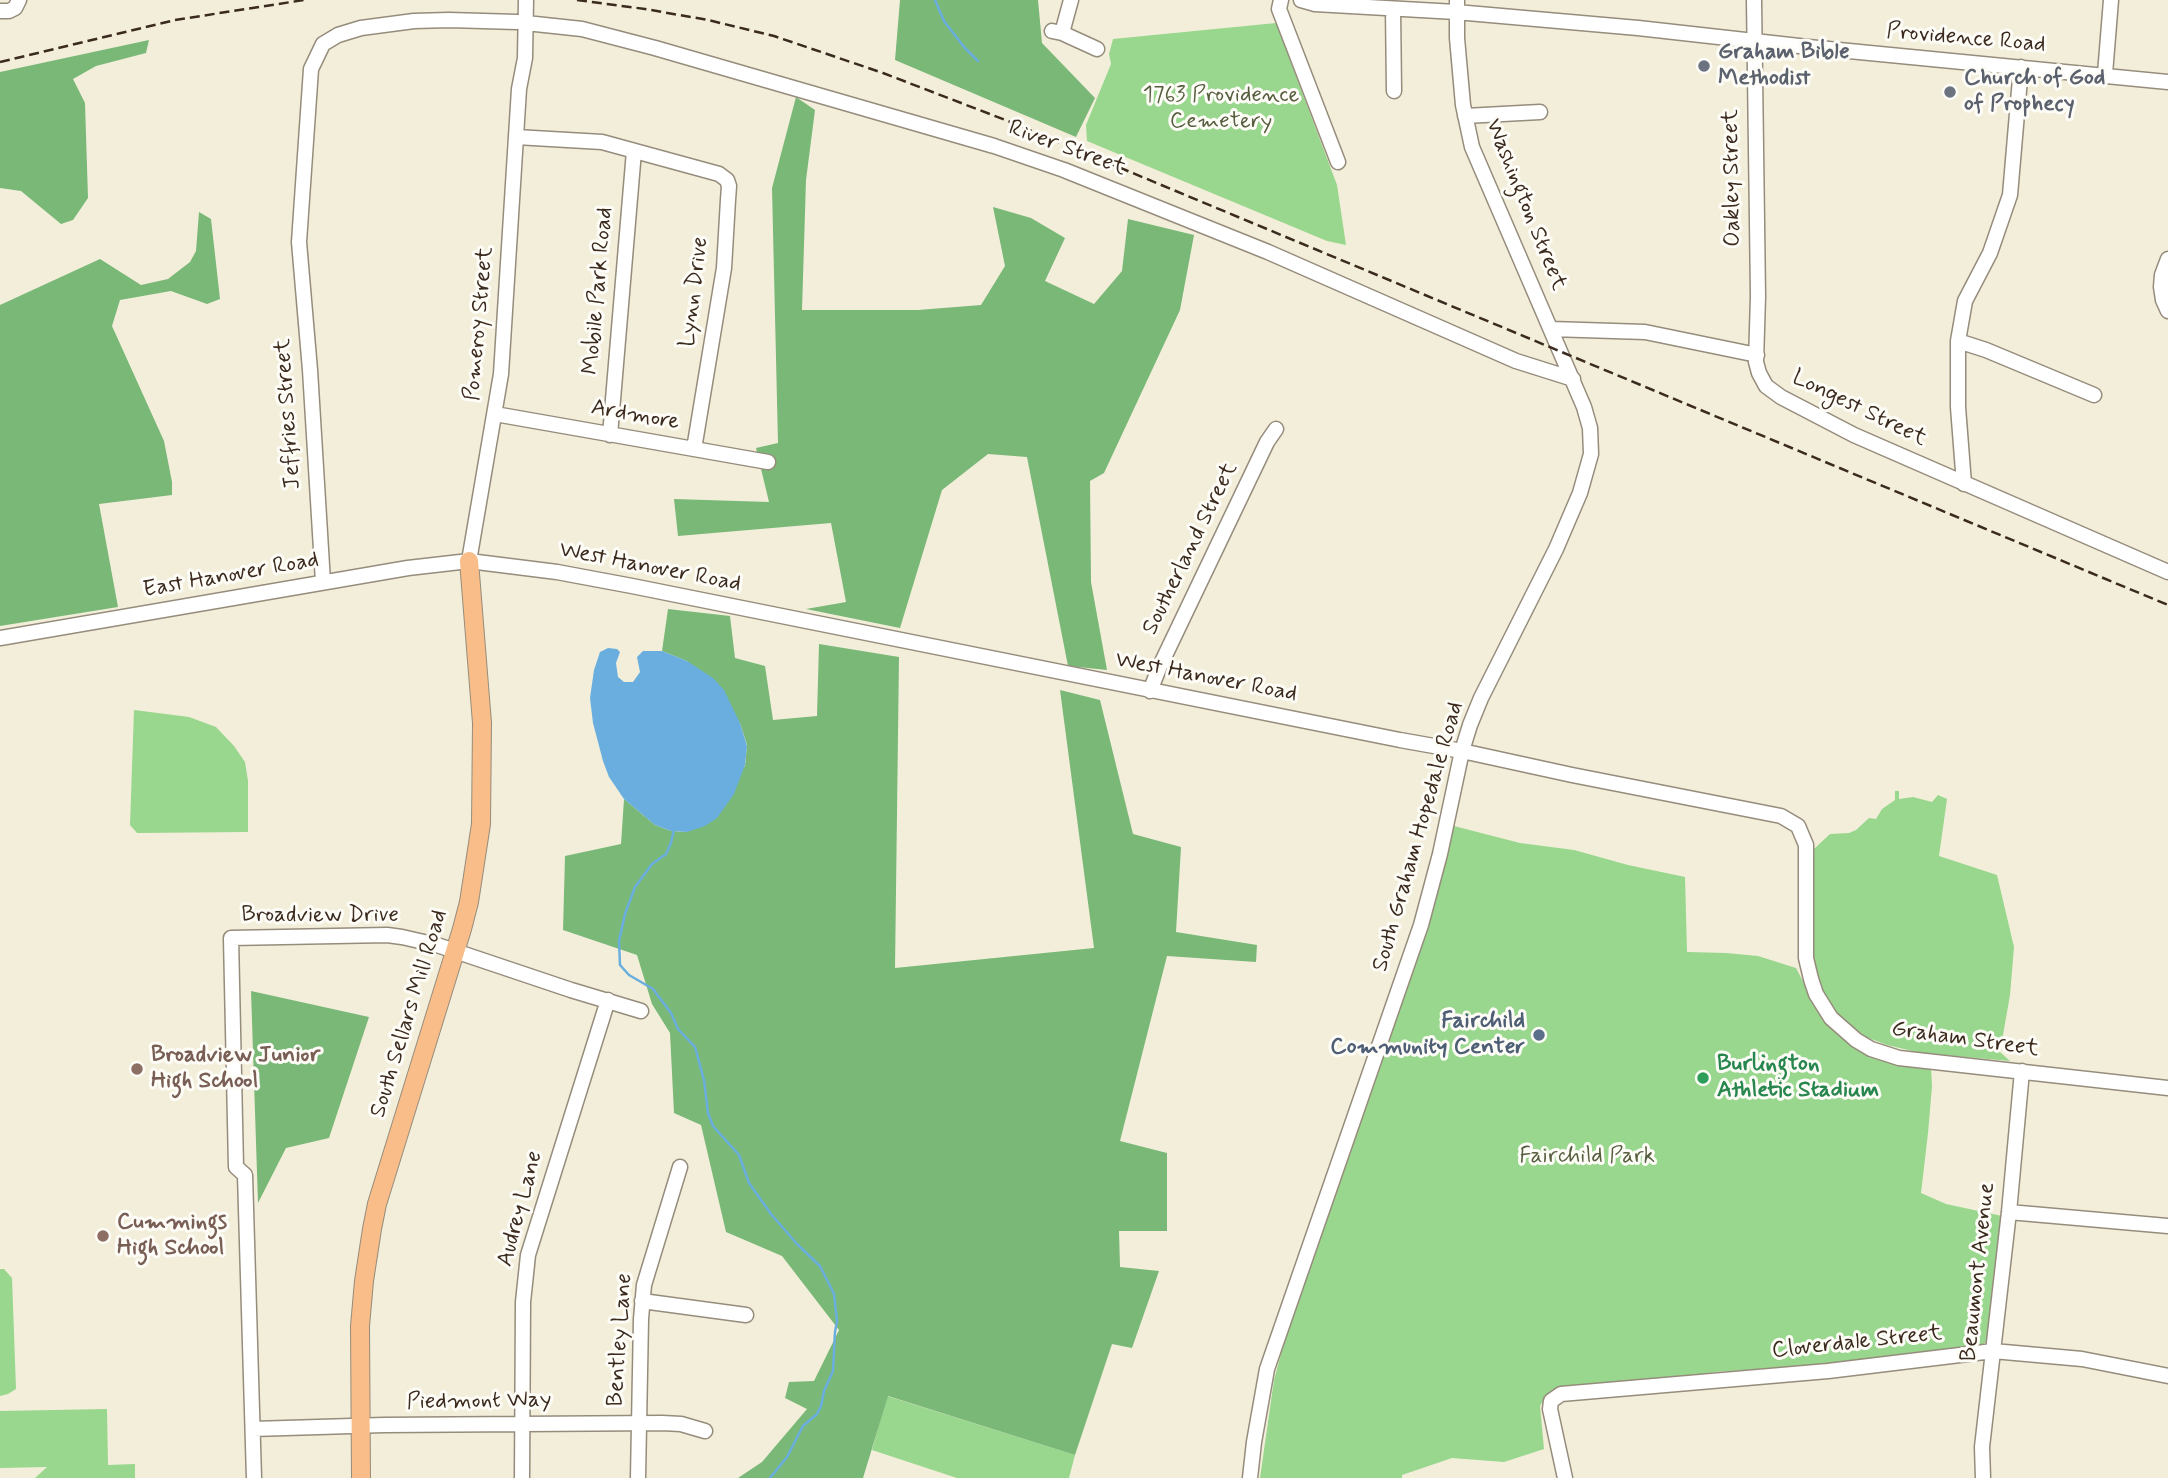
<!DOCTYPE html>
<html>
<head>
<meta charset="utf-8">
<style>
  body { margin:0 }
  canvas { display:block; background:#f2eeda }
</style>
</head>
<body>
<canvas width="2168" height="1478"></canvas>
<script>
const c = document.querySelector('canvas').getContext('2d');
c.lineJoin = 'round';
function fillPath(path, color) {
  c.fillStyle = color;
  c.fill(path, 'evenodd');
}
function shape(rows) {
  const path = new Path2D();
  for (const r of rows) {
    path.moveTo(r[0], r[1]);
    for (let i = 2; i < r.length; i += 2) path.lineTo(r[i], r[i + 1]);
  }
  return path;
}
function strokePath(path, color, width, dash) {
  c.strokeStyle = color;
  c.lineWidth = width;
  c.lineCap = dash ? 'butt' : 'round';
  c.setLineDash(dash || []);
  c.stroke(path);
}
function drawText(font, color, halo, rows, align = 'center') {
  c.font = font + ' Mynerve,sans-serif';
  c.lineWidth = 6;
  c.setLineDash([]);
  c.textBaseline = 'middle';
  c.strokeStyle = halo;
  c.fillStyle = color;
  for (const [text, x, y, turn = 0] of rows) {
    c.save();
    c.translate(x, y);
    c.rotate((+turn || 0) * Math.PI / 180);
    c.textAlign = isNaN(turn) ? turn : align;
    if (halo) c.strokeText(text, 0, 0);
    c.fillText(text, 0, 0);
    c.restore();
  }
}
fillPath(shape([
  [1276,23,1337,185,1346,245,1327,241,1087,141,1086,125,1111,64,1109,54,1113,39],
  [134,710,189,717,216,727,234,746,245,762,248,781,248,832,137,833,130,825],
  [1895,791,1899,791,1899,799,1913,797,1932,802,1938,795,1947,799,1939,856,1997,875,2014,947,2010,995,2000,1052,2010,1061,1921,1053,1887,1045,1866,1037,1835,1013,1825,997,1814,966,1811,951,1814,849,1830,834,1849,833,1856,830,1869,818,1876,819,1882,809,1895,800],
  [1454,826,1520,843,1574,850,1628,865,1685,877,1687,952,1726,953,1758,956,1796,968,1808,991,1838,1033,1856,1049,1876,1059,1903,1065,1931,1067,1932,1086,1928,1133,1921,1193,1946,1204,2002,1216,1991,1336,1986,1342,1980,1346,1834,1364,1714,1372,1686,1377,1629,1381,1545,1398,1540,1406,1544,1449,1504,1462,1452,1458,1402,1475,1402,1478,1260,1478,1274,1380,1290,1320,1432,903],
  [0,1269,4,1269,12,1278,16,1389,8,1394,0,1396],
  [887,1396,1075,1455,1069,1478,957,1478,872,1450],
  [107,1409,108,1465,135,1464,135,1478,35,1478,47,1467,0,1468,0,1411]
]), '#98d78d');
fillPath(shape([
  [900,0,1038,0,1042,43,1095,98,1076,137,895,60],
  [149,40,146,53,96,66,73,79,85,103,88,198,73,220,61,224,21,191,0,188,0,72],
  [796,97,815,110,806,180,802,310,918,310,981,305,1005,266,993,207,1031,218,1065,238,1045,281,1094,304,1122,271,1128,219,1194,235,1180,310,1104,473,1090,481,1091,582,1107,670,1068,666,1027,457,988,454,942,490,900,628,806,609,846,602,831,523,678,536,674,499,769,502,756,448,778,443,772,188],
  [199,212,211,219,220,299,207,304,171,291,120,300,112,326,164,441,172,482,172,495,99,504,118,607,0,626,0,305,100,259,141,285,168,279,190,262,196,251],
  [668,609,730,616,735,658,765,666,773,720,817,716,819,644,899,657,895,968,1094,948,1060,690,1100,700,1133,834,1181,847,1176,932,1257,945,1256,962,1167,956,1120,1141,1167,1153,1167,1231,1119,1231,1120,1267,1159,1271,1132,1348,1112,1344,1075,1455,888,1396,863,1478,738,1478,762,1462,807,1409,785,1398,789,1382,814,1381,839,1330,782,1256,726,1232,701,1125,674,1113,670,1033,652,1004,637,955,563,930,565,856,621,844,624,799,655,825,671,831,687,832,745,766,747,745,740,723,687,661,662,651],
  [251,991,369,1017,329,1138,286,1148,258,1203]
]), '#7ab878');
fillPath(shape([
  [608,648,617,649,620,652,616,663,618,677,624,682,633,682,640,672,637,657,643,651,662,651,687,661,713,678,724,690,740,723,747,746,745,765,734,794,717,818,705,826,687,832,671,831,655,825,624,799,609,777,603,761,593,723,590,698,594,670,600,652]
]), '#6aaedf');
strokePath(shape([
  [935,0,944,21,964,47,978,61],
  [674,829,671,843,666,854,652,864,635,887,625,914,619,941,620,965,629,975,653,989,671,1013,678,1029,695,1047,704,1080,708,1113,713,1126,739,1155,749,1183,771,1214,797,1244,820,1266,834,1294,837,1321,835,1332,833,1371,824,1391,821,1406,817,1414,803,1426,787,1457,770,1478]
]), '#6aaedf', 2.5);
const minor = shape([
  [1281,0,1279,9,1338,162],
  [1301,0,1315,4,1456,12,1638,28,1808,47,2168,82],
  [1754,0,1758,296,1756,362,1759,373,1766,386,1781,397,1854,435,2168,572],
  [1393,9,1394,91],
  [0,11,9,11,15,8,19,0],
  [526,23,582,29,655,48,994,146,1064,170,1268,252,1516,361,1573,379],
  [1052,31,1062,33,1097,49],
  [1062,33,1071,0],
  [2105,74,2111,0],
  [1465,116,1540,112],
  [516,137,602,142,719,174,727,180,729,186,728,200,724,268,694,449],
  [2168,259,2162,275,2161,287,2163,300,2168,311],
  [1551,329,1645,332,1757,355],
  [1958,341,1986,350,2094,395],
  [495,414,768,462],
  [610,435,634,151],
  [1964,484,1958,407,1958,341,1965,301,1990,253,2010,195,2021,67],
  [469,561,501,374,519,89,525,58,526,0],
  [323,582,310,370,299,242,311,69,323,44,338,35,361,28,414,21,449,20,517,22],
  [0,638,408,568,469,561,557,572,632,586,1400,740,1462,751,1572,775,1781,816,1798,826,1806,845,1806,958,1811,979,1816,994,1831,1018,1856,1040,1871,1049,1899,1058,2168,1088],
  [1150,691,1160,666,1267,442,1276,429],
  [2009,1212,2168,1226],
  [642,1301,746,1315],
  [253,1429,384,1425,662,1423,681,1424,705,1431],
  [254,1478,245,1175,236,1167,231,938,387,935,402,937,437,945,571,990,641,1011],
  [522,1478,523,1302,528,1255,608,1000],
  [638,1478,641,1319,644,1285,680,1167],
  [1250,1478,1254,1442,1267,1369,1421,925,1440,854,1462,751,1470,725,1481,698,1556,549,1580,493,1591,454,1590,428,1584,407,1472,147,1463,105,1457,38,1457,0],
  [1565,1478,1550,1409,1551,1401,1561,1394,1828,1371,1993,1351,2082,1359,2168,1376],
  [1983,1478,1982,1447,2009,1212,2022,1071]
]);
const major = shape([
  [361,1478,360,1326,364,1281,372,1229,377,1204,462,929,469,902,481,824,482,723,469,561]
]);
strokePath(minor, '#968c7c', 17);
strokePath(major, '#968c7c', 20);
strokePath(minor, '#fff', 14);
strokePath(major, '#f8bd88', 18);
strokePath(shape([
  [577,0,645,9,708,20,774,36,883,73,1008,121,2168,605],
  [0,62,175,20,304,0]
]), '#3b2a1e', 2.5, [10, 5]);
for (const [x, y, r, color] of [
  [1704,66,7,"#6b7280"],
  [1950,92,7,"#6b7280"],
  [1539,1035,7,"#5c6f8a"],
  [137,1069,7,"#8d6e63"],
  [1703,1078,7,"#2e9e5b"],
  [103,1236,7,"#8d6e63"]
]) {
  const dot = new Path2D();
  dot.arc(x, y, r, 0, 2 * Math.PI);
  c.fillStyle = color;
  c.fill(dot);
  strokePath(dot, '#fdfcf7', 2.5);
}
drawText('23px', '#3b2a1e', '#fdfcf7', [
  ["Providence Road",1966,39,5],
  ["River Street",1067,149,20],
  ["Oakley Street",1733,178,-91],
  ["Washington Street",1525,205,68],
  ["Mobile Park Road",599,291,-85],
  ["Lynn Drive",695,292,-83],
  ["Pomeroy Street",480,324,-85],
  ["Longest Street",1859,409,26],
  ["Jeffries Street",289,414,-94],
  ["Ardmore",635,416,10],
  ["Southerland Street",1191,549,-64],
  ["West Hanover Road",650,568,11],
  ["East Hanover Road",231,576,-10],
  ["West Hanover Road",1206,678,11],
  ["South Graham Hopedale Road",1419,837,-74],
  ["Broadview Drive",320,916],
  ["South Sellars Mill Road",410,1014,-73],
  ["Graham Street",1965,1040,8],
  ["Audrey Lane",521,1209,-75],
  ["Beaumont Avenue",1979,1272,-84],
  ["Bentley Lane",621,1340,-86],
  ["Cloverdale Street",1857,1343,-6],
  ["Piedmont Way",479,1402,-1]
]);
drawText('bold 23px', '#5b616d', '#fdfcf7', [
  ["Graham Bible",1718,53],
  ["Methodist",1718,79],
  ["Church of God",1964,79],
  ["of Prophecy",1964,105]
], 'left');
drawText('23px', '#575e3f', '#fdfcf7', [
  ["1763 Providence",1221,96],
  ["Cemetery",1221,122],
  ["Fairchild Park",1587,1157]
]);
drawText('bold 23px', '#4e5e75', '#fdfcf7', [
  ["Fairchild",1525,1022],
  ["Community Center",1525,1048]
], 'right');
drawText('bold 23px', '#785e54', '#fdfcf7', [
  ["Broadview Junior",151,1056],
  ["High School",151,1082],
  ["Cummings",117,1223],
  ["High School",117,1249]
], 'left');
drawText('bold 23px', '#27864d', '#fdfcf7', [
  ["Burlington",1717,1065],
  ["Athletic Stadium",1717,1091]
], 'left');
</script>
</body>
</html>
